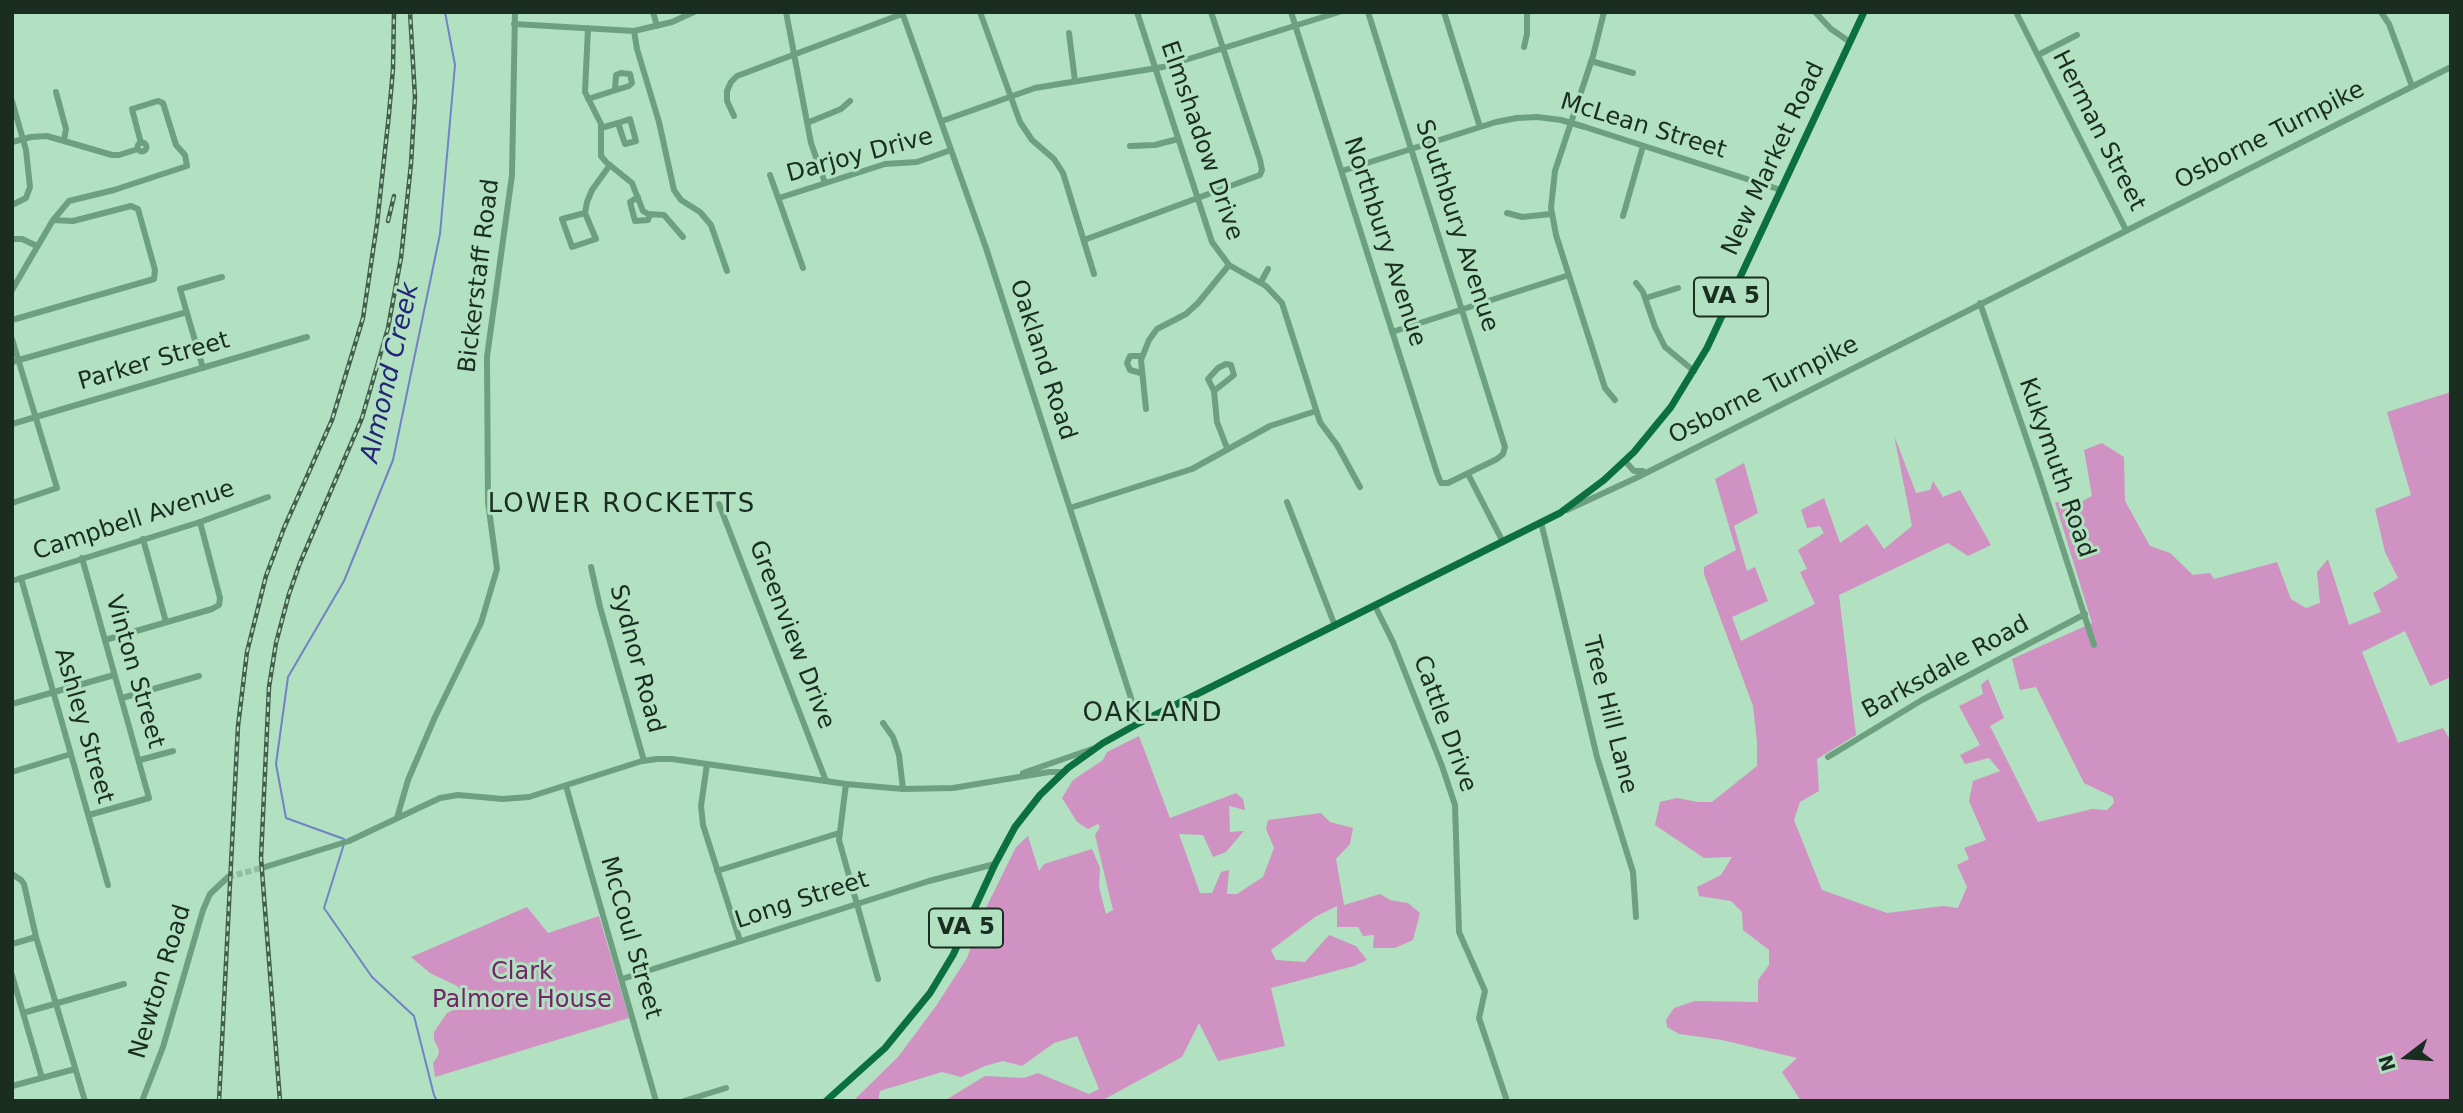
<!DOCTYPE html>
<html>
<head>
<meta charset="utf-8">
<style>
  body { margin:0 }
  #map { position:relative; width:2463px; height:1113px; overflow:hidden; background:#b1e1c0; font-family:"DejaVu Sans",sans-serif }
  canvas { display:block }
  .frame { position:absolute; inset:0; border:14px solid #1a2d21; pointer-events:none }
  .north { position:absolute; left:2372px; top:1022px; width:70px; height:70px; -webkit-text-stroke:5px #b1e1c0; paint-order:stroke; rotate:253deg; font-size:19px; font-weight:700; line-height:28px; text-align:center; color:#1a2d21 }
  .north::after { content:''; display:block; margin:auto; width:24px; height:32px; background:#1a2d21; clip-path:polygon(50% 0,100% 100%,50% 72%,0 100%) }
</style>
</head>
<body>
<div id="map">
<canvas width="2463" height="1113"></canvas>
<div class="frame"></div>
<div class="north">N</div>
</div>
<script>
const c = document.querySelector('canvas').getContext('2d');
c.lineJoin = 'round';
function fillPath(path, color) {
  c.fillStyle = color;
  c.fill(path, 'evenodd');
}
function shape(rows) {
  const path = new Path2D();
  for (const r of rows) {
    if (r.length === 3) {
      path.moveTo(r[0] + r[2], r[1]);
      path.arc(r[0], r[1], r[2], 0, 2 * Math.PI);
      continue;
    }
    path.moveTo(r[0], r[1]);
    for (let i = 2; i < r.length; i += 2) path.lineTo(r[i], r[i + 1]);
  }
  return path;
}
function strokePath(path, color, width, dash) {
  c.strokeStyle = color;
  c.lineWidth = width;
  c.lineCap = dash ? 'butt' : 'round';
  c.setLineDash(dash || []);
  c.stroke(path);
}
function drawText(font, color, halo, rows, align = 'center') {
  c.font = font + ' "DejaVu Sans",sans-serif';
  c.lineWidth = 6;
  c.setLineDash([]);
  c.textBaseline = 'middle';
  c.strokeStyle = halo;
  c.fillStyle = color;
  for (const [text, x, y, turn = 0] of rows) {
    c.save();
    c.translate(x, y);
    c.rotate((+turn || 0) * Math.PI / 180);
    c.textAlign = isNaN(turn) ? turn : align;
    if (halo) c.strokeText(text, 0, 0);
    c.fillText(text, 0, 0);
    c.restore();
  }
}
fillPath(shape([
  [2451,392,2451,677,2430,686,2405,631,2362,652,2398,743,2443,728,2451,741,2451,1101,1801,1101,1782,1072,1797,1058,1722,1040,1679,1034,1667,1027,1666,1020,1674,1008,1695,1001,1758,1002,1758,980,1769,965,1769,950,1743,930,1742,912,1731,901,1699,896,1697,887,1721,875,1732,857,1704,858,1655,825,1660,802,1677,798,1698,802,1712,802,1757,766,1757,742,1753,706,1704,574,1704,567,1736,550,1715,479,1744,463,1758,513,1734,526,1747,571,1755,567,1768,601,1732,617,1741,641,1815,604,1800,572,1807,569,1798,550,1824,533,1820,526,1807,528,1801,510,1824,498,1840,543,1867,524,1884,549,1912,526,1894,435,1916,493,1930,490,1933,481,1943,497,1960,490,1991,545,1968,556,1948,543,1839,595,1856,735,1817,759,1819,791,1800,802,1794,820,1822,890,1887,913,1943,906,1958,908,1967,887,1957,865,1969,859,1964,848,1986,840,1969,801,1973,781,2000,771,1989,758,1965,764,1960,755,1980,745,1959,706,1983,694,1981,685,1988,679,2004,718,1990,726,2038,822,2092,809,2107,810,2114,803,2113,797,2084,783,2036,687,2020,690,2012,659,2092,623,2055,502,2077,504,2092,496,2084,450,2102,443,2124,457,2125,501,2150,546,2170,553,2193,575,2210,573,2214,579,2277,562,2291,599,2306,608,2320,603,2317,572,2328,559,2349,625,2381,612,2373,593,2398,578,2385,552,2375,509,2411,495,2387,412],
  [1139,736,1170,818,1236,793,1243,799,1245,810,1229,806,1230,832,1244,831,1226,852,1213,857,1203,835,1179,834,1200,893,1212,893,1221,872,1229,870,1227,894,1237,894,1263,877,1274,848,1266,829,1268,820,1321,813,1330,822,1353,828,1350,844,1336,859,1344,905,1380,894,1390,900,1408,903,1420,913,1413,940,1395,948,1373,948,1374,935,1363,936,1358,927,1337,927,1337,906,1315,917,1271,950,1276,960,1305,962,1329,935,1356,946,1367,960,1354,966,1271,988,1285,1046,1218,1061,1199,1023,1182,1057,1101,1101,944,1101,985,1076,1024,1078,1038,1073,1089,1094,1099,1089,1077,1036,1054,1043,1022,1066,1003,1061,985,1066,961,1077,942,1072,880,1091,878,1101,853,1101,898,1057,936,1006,967,958,981,918,1016,847,1028,836,1039,871,1044,864,1092,849,1100,868,1099,887,1106,914,1113,910,1095,835,1100,827,1098,824,1088,829,1077,822,1062,798,1073,780,1103,760,1107,752],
  [527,907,548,933,599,916,629,1018,435,1077,433,1063,438,1056,439,1050,434,1040,434,1032,447,1013,460,1007,461,991,457,986,430,973,411,957]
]), '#d092c2');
strokePath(shape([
  [344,839,286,818,276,764,288,677,344,581,393,460,440,234,455,65,445,12],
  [344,844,324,908,372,977,414,1016,434,1095,437,1101]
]), '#7481c7', 2);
strokePath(shape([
  [228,877,265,867]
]), '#93bda0', 6, [6, 3]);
strokePath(shape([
  [653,12,657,26],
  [786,12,811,143,825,183],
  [902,12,986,248,1139,723],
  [980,12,1020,122,1032,140,1054,159,1063,173,1094,274],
  [1137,12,1212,242,1229,265,1266,286,1282,303,1320,422,1337,445,1360,487],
  [1291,12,1437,473,1441,483,1448,483,1497,459,1503,454,1505,447,1368,12],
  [1444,12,1480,127],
  [1604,12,1593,56,1555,171,1551,208,1556,235,1605,388,1615,400],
  [1815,12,1831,29,1850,42],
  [2016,12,2126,230],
  [2381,12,2389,24,2412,86],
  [514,24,634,31,672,22,694,12],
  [588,28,585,92,601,124,601,156,606,162,632,183,643,211,648,214,664,215,683,237],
  [634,31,637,49,659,122,674,190,681,200,700,212,711,225,727,271],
  [1069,33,1075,81],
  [1524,47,1527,34,1527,12],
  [2038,55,2077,35],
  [1591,61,1633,73],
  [56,92,66,129,64,140],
  [588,99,616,90,629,86,632,83,630,74,621,73,616,75,615,90],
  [12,101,26,150,30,187,26,198,12,205],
  [734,116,727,101,727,91,731,82,737,76,902,14],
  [942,121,1035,88,1163,67,1339,12],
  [807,123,841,109,850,101],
  [601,128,618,123,630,119,636,141,625,144,618,123],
  [12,142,31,137,47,136,112,155,119,155,138,149],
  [142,147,4.5],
  [1130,146,1155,145,1178,139],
  [1342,171,1496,122,1517,118,1537,117,1561,120,1585,127,1781,190],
  [770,175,803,268],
  [638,197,630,202,635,221,648,220,650,214],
  [779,198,885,164,917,162,951,150],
  [585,213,562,219,572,247,596,239,585,213,587,202,592,190,610,165],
  [1507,213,1522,217,1551,214],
  [1623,216,1643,146],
  [54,219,69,201,114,190,187,166,185,155,176,145,163,103,158,101,132,109,141,143],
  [12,239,22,239,37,246],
  [1084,240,1260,175,1262,170,1260,160,1211,12],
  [1261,282,1268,269],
  [1636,283,1643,292,1655,327,1665,347,1694,371],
  [12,290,53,220,73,221,131,206,138,209,155,270,154,279,12,320],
  [1646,298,1678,288],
  [1980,303,2039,475,2094,645],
  [1392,332,1569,275],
  [12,339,57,488,12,503],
  [12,362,187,312],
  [203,368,180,289,222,277],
  [1141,373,1130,370,1127,363,1130,356,1142,356],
  [1214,391,1234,375,1231,365,1226,364,1218,368,1208,379,1214,391,1217,422,1227,448],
  [1146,409,1141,360,1149,340,1157,329,1186,314,1198,303,1229,265],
  [12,424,307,337],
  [1625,461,1634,471,1643,471],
  [1468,474,1503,542],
  [1287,502,1335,626],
  [719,504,826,781],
  [1070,508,1192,469,1270,426,1316,411],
  [1567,510,1636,478,2451,67],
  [1541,522,1597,757,1633,872,1636,917],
  [143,539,166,622],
  [82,558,149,798,89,815],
  [591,567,600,607,644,761],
  [21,578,108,885],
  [12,581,200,522,268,497],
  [1375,606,1393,642,1442,766,1455,805,1459,932,1485,991,1479,1018,1507,1101],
  [105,640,212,609,219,605,220,598,200,522],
  [122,698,199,676],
  [12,704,114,675],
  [883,723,893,737,899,755,903,789],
  [1828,757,1922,700,2085,614],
  [140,760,173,751],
  [707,764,701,806,703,825,740,941],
  [12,772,71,754],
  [1023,773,1092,749],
  [846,784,839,840,878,979],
  [566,786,656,1101],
  [397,818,408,780,435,717,481,623,497,569,488,502,487,357,512,175,515,12],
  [265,867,349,841,440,798,458,795,503,799,529,797,642,761,657,759,672,759,846,784,903,789,953,788,1049,772,1063,772],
  [717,871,839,833],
  [12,874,21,880,24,884,36,937,85,1101],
  [12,944,36,937],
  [12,975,42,1078],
  [622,979,929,881,995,864],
  [23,1013,124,984],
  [12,1086,75,1069],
  [142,1101,163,1047,203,910,210,894,228,877],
  [684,1101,726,1088]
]), '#6ca07e', 6);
strokePath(shape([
  [826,1101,885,1048,930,993,953,955,995,864,1015,827,1040,795,1068,768,1103,743,1139,723,1560,513,1604,480,1634,452,1671,407,1707,348,1864,12]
]), '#0b6f3f', 7);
const rail = shape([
  [388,221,394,196],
  [219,1101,238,726,247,652,266,576,284,528,332,420,363,318,377,224,389,114,393,69,394,12],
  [280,1101,261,858,269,687,276,643,289,594,300,563,362,418,388,328,401,258,411,164,415,97,410,12]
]);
strokePath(rail, '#435e4c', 4.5);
strokePath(rail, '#b1e1c0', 2, [5]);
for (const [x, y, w] of [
  [1731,297,74],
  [966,928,74]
]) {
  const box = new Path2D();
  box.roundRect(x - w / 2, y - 19.5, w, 39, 5);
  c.fillStyle = '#b1e1c0';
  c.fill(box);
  strokePath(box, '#1a2d21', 2);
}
drawText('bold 23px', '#1a2d21', null, [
  ["VA 5",1731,297],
  ["VA 5",966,928]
]);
drawText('24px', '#1a2d21', '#b1e1c0', [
  ["McLean Street",1643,127,17],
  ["Herman Street",2098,131,63],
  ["Osborne Turnpike",2270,136,-27],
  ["Elmshadow Drive",1201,141,71],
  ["Darjoy Drive",860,156,-15],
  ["New Market Road",1774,159,-65],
  ["Southbury Avenue",1456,226,72],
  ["Northbury Avenue",1384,242,72],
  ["Bickerstaff Road",480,276,-83],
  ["Oakland Road",1042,360,72],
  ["Parker Street",154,362,-16],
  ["Osborne Turnpike",1764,391,-27],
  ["Kukymuth Road",2056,468,71],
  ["Campbell Avenue",134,521,-18],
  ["Greenview Drive",791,635,69],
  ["Sydnor Road",636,659,75],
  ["Barksdale Road",1946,668,-29],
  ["Vinton Street",134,672,74],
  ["Tree Hill Lane",1609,715,76],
  ["Cattle Drive",1444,724,70],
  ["Ashley Street",83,726,74],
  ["Long Street",802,901,-18],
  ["McCoul Street",630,938,74],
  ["Newton Road",161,982,-73]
]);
drawText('24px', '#742567', '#b1e1c0', [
  ["Clark",522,973],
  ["Palmore House",522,1001]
]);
drawText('italic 26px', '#242578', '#b1e1c0', [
  ["Almond Creek",391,373,-77]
]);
c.letterSpacing = '2px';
drawText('26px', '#1a2d21', '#b1e1c0', [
  ["LOWER ROCKETTS",622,505],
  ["OAKLAND",1153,714]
]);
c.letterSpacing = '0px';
</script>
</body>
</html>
